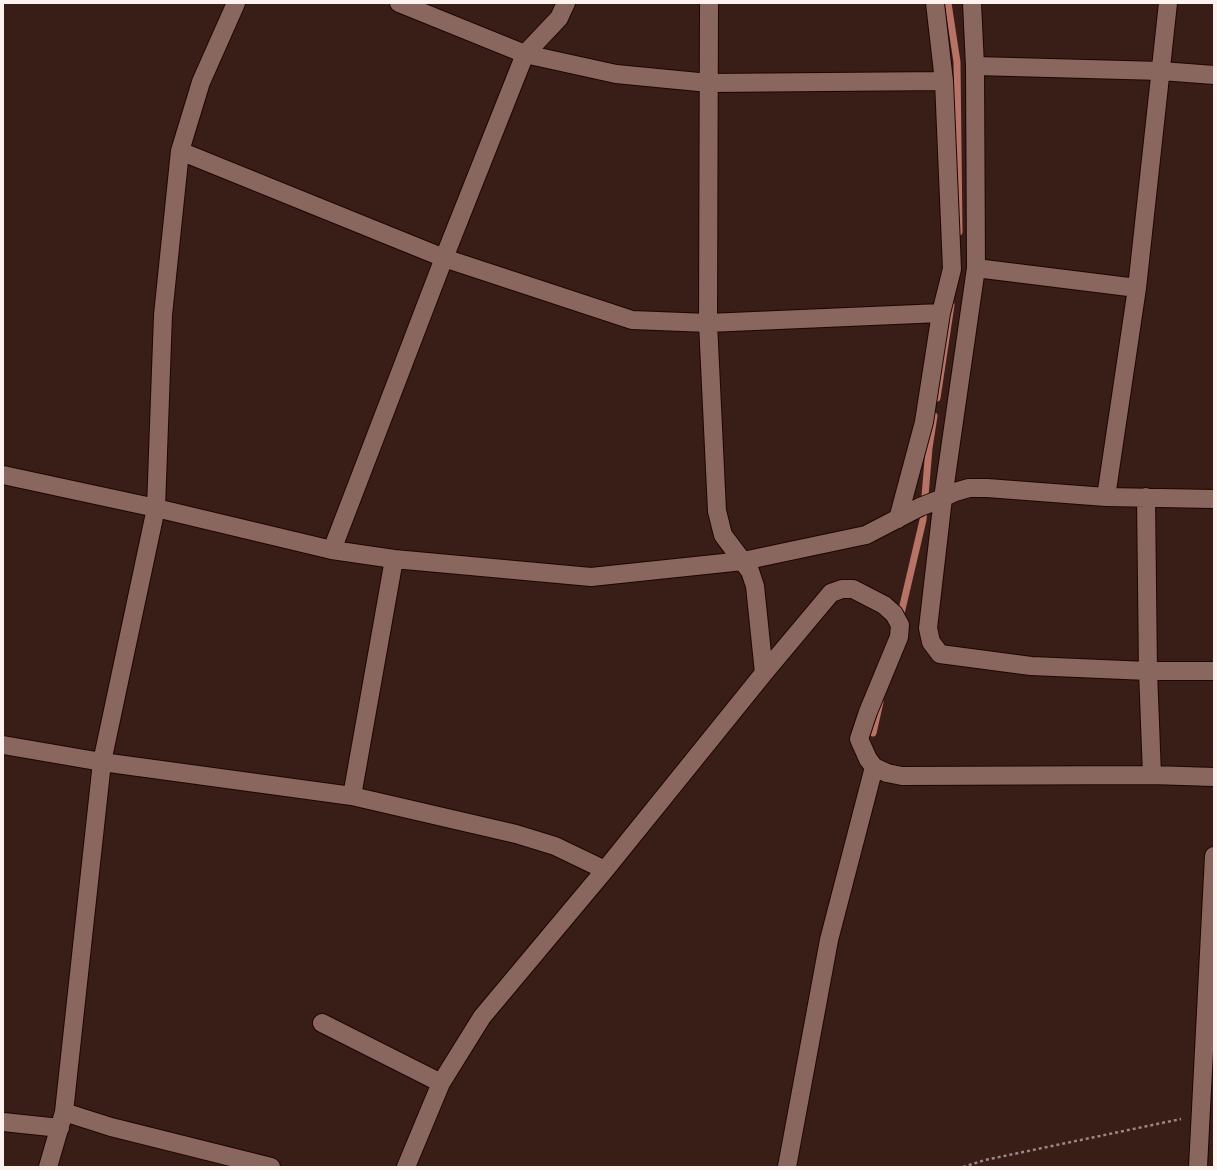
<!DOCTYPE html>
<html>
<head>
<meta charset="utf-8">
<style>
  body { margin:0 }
  #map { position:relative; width:1217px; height:1170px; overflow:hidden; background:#391d17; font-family:"PT Sans Narrow",sans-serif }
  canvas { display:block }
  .frame { position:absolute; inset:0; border:4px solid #fef2ef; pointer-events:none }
</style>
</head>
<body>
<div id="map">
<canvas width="1217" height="1170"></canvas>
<div class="frame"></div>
</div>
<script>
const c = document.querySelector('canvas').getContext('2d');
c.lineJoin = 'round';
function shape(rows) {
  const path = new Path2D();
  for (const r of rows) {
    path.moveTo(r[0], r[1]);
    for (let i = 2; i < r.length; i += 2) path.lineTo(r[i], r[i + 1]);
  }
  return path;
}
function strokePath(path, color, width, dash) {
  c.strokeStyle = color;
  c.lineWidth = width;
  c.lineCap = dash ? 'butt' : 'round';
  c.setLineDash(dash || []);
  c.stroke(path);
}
strokePath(shape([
  [948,3,957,62,959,232],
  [937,398,951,305],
  [900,618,923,520,929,448,934,416],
  [873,733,880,702]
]), '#b67366', 7);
const street = shape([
  [399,3,525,54,616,74,709,83,944,81],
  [709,3,708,323,717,511,723,535,750,571,755,586,764,673],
  [972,3,975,66,976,268,943,498,928,628,931,642,940,654,1031,666,1148,671,1214,671],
  [975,66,1161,71,1214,75],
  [180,151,444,258,632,320,708,323,941,313],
  [976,268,1137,288],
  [3,475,156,508,332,550,394,559,591,577,743,561,866,535,920,507,938,500,955,492,969,488,987,488,1106,497,1214,499],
  [1106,497,1137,288,1168,3],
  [1146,497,1148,671,1152,775],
  [898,519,924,422,941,313,952,269,944,81,935,3],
  [332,550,444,258,525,54,559,18,566,3],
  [3,745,102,762,352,796,516,834,555,846,605,870],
  [352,796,394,559],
  [322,1023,441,1083],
  [64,1112,111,1127,271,1167],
  [3,1122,60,1128],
  [48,1167,64,1112,102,762,156,508,163,315,180,151,201,82,236,3],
  [406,1167,441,1083,482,1017,605,870,764,673,831,593,842,589,853,589,884,605,894,614,900,625,899,637,868,712,859,739,868,759,874,767,887,773,902,776,1152,775,1214,777],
  [787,1167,829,940,874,767],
  [1198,1167,1214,856]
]);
strokePath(street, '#1f0603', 20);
strokePath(shape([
  [963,1167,985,1160,1181,1119]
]), '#9c8883', 2.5, [3, 3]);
strokePath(street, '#89675f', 18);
</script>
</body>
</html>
